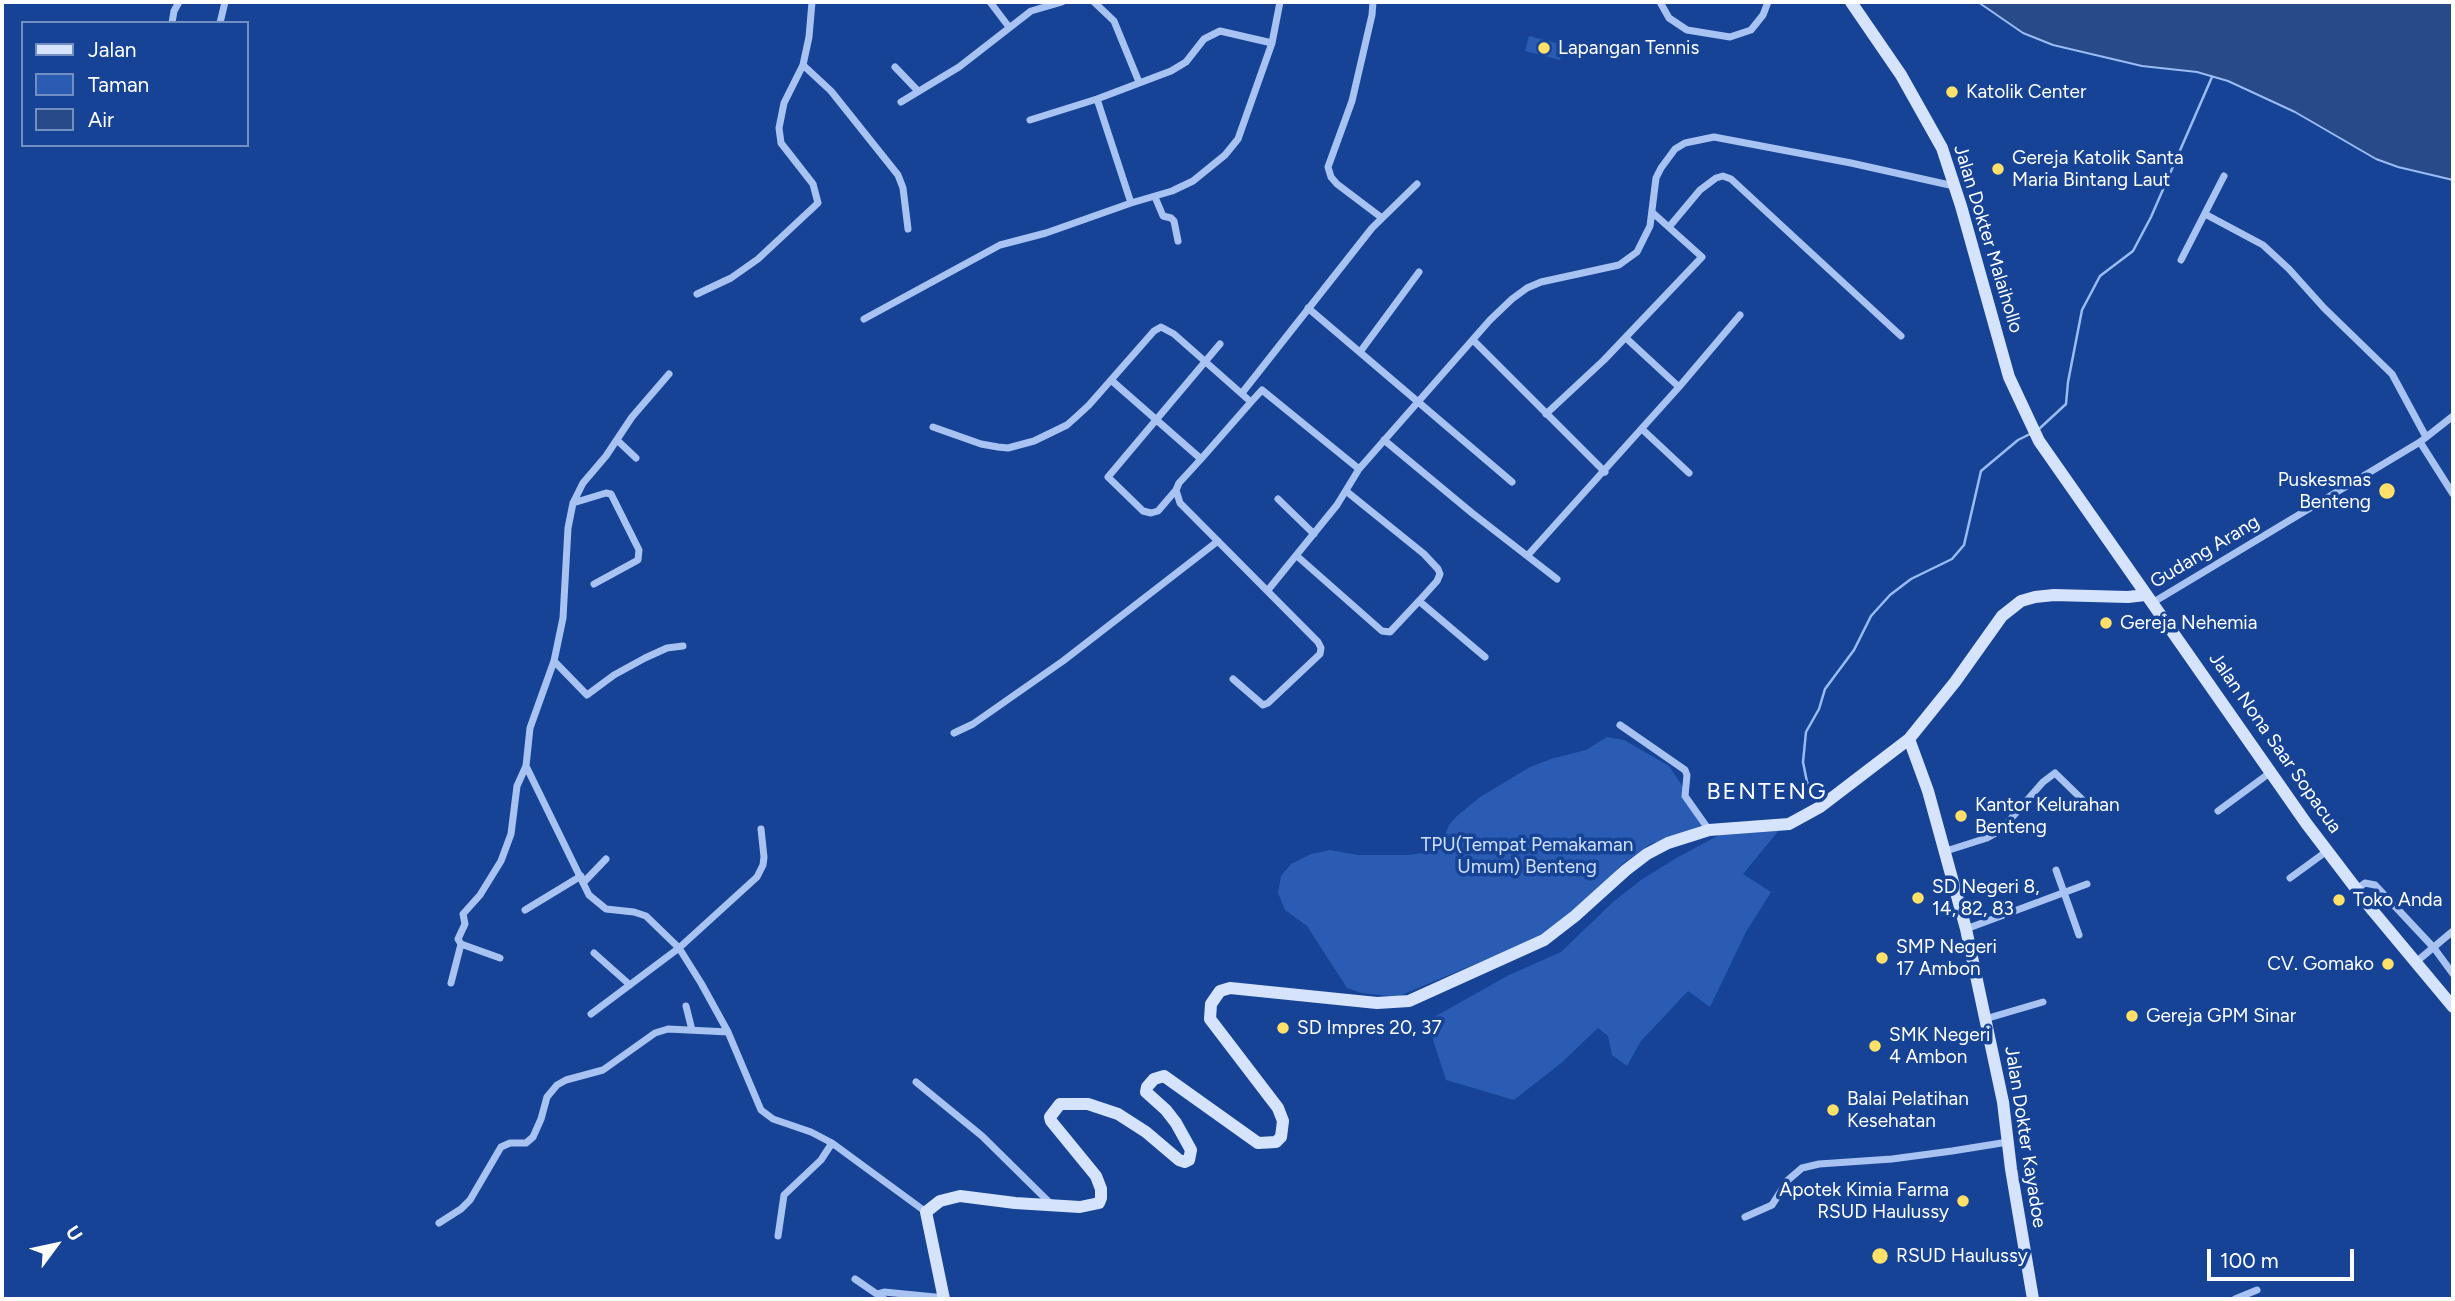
<!DOCTYPE html>
<html>
<head>
<meta charset="utf-8">
<style>
  body { margin:0 }
  #map { position:relative; width:2455px; height:1301px; overflow:hidden; background:#164396; font-family:Figtree,sans-serif }
  canvas { display:block }
  .frame { position:absolute; inset:0; border:4px solid #fff; pointer-events:none }
  .legend { position:absolute; left:21px; top:21px; width:228px; height:126px; box-sizing:border-box; background:#164396; border:2px solid #738ec0; margin:0; padding:9px 12px; list-style:none; font-size:21px; color:#fff }
  .legend li { display:flex; align-items:center; gap:14px; height:35px }
  .legend b { width:35px; border:2px solid #738ec0 }
  .north { position:absolute; left:21px; top:1210px; width:70px; height:70px; -webkit-text-stroke:5px #164396; paint-order:stroke; rotate:57deg; font-size:19px; font-weight:700; line-height:28px; text-align:center; color:#fff }
  .north::after { content:''; display:block; margin:auto; width:24px; height:32px; background:#fff; clip-path:polygon(50% 0,100% 100%,50% 72%,0 100%) }
  .scale { position:absolute; left:2207px; top:1249px; width:147px; height:32px; box-sizing:border-box; border:4px solid #fff; border-top:0; padding-left:9px; font-size:21px; line-height:24px; white-space:nowrap; color:#fff; -webkit-text-stroke:5px #164396; paint-order:stroke }
</style>
</head>
<body>
<div id="map">
<canvas width="2455" height="1301"></canvas>
<div class="frame"></div>
<ul class="legend">
<li><b style="height:9px;background:#d6e3fc"></b>Jalan</li>
<li><b style="height:19px;background:#2a5cb4"></b>Taman</li>
<li><b style="height:19px;background:#294a88"></b>Air</li>
</ul>
<div class="north">U</div>
<div class="scale">100 m</div>
</div>
<script>
const c = document.querySelector('canvas').getContext('2d');
c.lineJoin = 'round';
function fillPath(path, color) {
  c.fillStyle = color;
  c.fill(path, 'evenodd');
}
function shape(rows) {
  const path = new Path2D();
  for (const r of rows) {
    path.moveTo(r[0], r[1]);
    for (let i = 2; i < r.length; i += 2) path.lineTo(r[i], r[i + 1]);
  }
  return path;
}
function strokePath(path, color, width, dash) {
  c.strokeStyle = color;
  c.lineWidth = width;
  c.lineCap = dash ? 'butt' : 'round';
  c.setLineDash(dash || []);
  c.stroke(path);
}
function drawText(font, color, halo, rows, align = 'center') {
  c.font = font + ' Figtree,sans-serif';
  c.lineWidth = 7;
  c.setLineDash([]);
  c.textBaseline = 'middle';
  c.strokeStyle = halo;
  c.fillStyle = color;
  for (const [text, x, y, turn = 0] of rows) {
    c.save();
    c.translate(x, y);
    c.rotate((+turn || 0) * Math.PI / 180);
    c.textAlign = isNaN(turn) ? turn : align;
    if (halo) c.strokeText(text, 0, 0);
    c.fillText(text, 0, 0);
    c.restore();
  }
}
fillPath(shape([
  [1529,36,1564,45,1560,60,1525,51],
  [1607,737,1624,740,1669,766,1707,823,1688,832,1650,844,1621,865,1578,912,1539,937,1397,997,1362,993,1347,988,1307,926,1285,910,1278,893,1281,876,1291,864,1311,854,1330,850,1358,855,1409,855,1430,852,1443,840,1449,825,1457,816,1480,797,1530,767,1551,759,1586,750],
  [1780,829,1743,874,1771,892,1746,932,1710,1007,1688,991,1641,1041,1627,1066,1612,1055,1608,1036,1598,1028,1560,1064,1514,1100,1446,1080,1427,1021,1509,975,1561,952,1613,902,1641,880,1678,857,1727,831]
]), '#2a5cb4');
const water = shape([
  [1978,2,2453,2,2453,180,2398,167,2376,159,2295,112,2228,81,2197,72,2142,66,2053,45,2023,33,1978,2]
]);
fillPath(water, '#294a88');
strokePath(water, '#9abcf4', 2);
strokePath(shape([
  [2039,429,2066,404,2068,382,2082,310,2100,276,2133,251,2151,217,2212,77],
  [1819,804,1807,782,1803,762,1806,732,1819,709,1825,689,1854,650,1871,616,1890,595,1911,579,1952,559,1964,545,1981,471,2018,440,2030,434]
]), '#9abcf4', 2.5);
strokePath(shape([
  [812,2,809,37,803,65,831,91,898,175,903,188,908,229],
  [990,2,1009,27],
  [1094,2,1114,21,1139,82],
  [1373,2,1372,15,1352,101,1328,167,1331,177,1337,184,1382,218],
  [1660,2,1669,18,1687,30,1730,37,1751,30,1763,15,1768,2],
  [172,23,174,11,179,2],
  [220,23,225,2],
  [895,67,918,91],
  [1097,99,1131,203],
  [901,102,959,67,1031,11,1062,2],
  [1030,120,1097,99,1171,71,1186,62,1204,39,1220,31,1272,43],
  [1155,197,1163,216,1171,218,1174,221,1178,241],
  [2205,214,2263,245,2289,269,2324,308,2392,374,2426,437],
  [1669,227,1700,190,1716,178,1723,176,1731,179,1901,336],
  [2181,260,2224,176],
  [697,294,731,278,758,259,818,203,813,184,781,143,779,128,784,103,803,65],
  [1308,308,1512,482],
  [864,319,1000,245,1046,233,1131,203,1172,191,1193,181,1225,155,1238,139,1272,43,1280,2],
  [1473,340,1605,472],
  [1360,352,1419,272],
  [669,374,632,417,606,456,583,483,573,503,568,528,563,618,554,661,530,728,526,766,589,895,606,909,634,912,646,916,679,948,701,983,728,1032,761,1110,773,1119,811,1132,832,1143,926,1212],
  [1111,380,1201,459,1251,402],
  [1679,387,1740,315],
  [1242,393,1372,228,1417,184],
  [1546,414,1604,360,1702,257,1653,213],
  [933,427,981,444,998,447,1008,448,1034,441,1067,425,1076,417,1089,405,1154,331,1161,327,1174,334,1251,402,1262,390,1359,469],
  [1643,430,1689,473],
  [617,440,636,458],
  [1384,440,1472,513,1557,579],
  [2420,442,2453,494],
  [1201,459,1179,483,1176,490,1180,503,1318,642,1321,648,1320,654,1268,703,1263,705,1233,679],
  [1176,490,1158,511,1151,513,1143,511,1108,477,1220,344],
  [1346,491,1424,554,1438,569,1440,574,1437,581,1419,601],
  [1278,499,1314,534],
  [573,503,606,493,611,494,639,550,638,560,594,584],
  [1528,555,1679,387,1626,338],
  [1297,556,1382,631,1390,632,1419,601,1485,657],
  [1268,590,1337,505,1359,469,1490,320,1512,299,1527,288,1541,282,1619,265,1637,252,1650,226,1656,178,1661,168,1675,149,1685,143,1714,137,1851,163,1954,186],
  [2152,603,2420,442,2453,416],
  [554,661,587,695,614,675,645,658,667,648,683,646],
  [1620,725,1685,770,1687,775,1685,796,1709,830],
  [954,733,973,724,1063,661,1218,541],
  [2218,811,2271,772],
  [1946,851,1987,838,2001,830,2043,782,2055,773,2093,810],
  [2056,870,2079,935],
  [2290,878,2327,851],
  [583,883,606,859],
  [2357,889,2365,883,2375,885,2434,948,2453,974],
  [525,910,581,876],
  [1966,929,2087,884],
  [594,953,630,985],
  [500,958,461,944,458,939,465,924,463,914,480,895,501,861,511,834,517,786,526,766],
  [2416,962,2453,931],
  [451,983,461,944],
  [686,1006,692,1030],
  [591,1014,679,948,757,877,763,865,764,857,761,829],
  [1985,1019,2043,1002],
  [916,1082,982,1136,1051,1204],
  [1745,1217,1772,1205,1788,1180,1802,1168,1819,1164,1892,1159,1952,1151,2008,1142],
  [439,1223,461,1209,470,1200,501,1147,510,1143,526,1143,533,1137,541,1119,547,1097,557,1085,566,1080,603,1070,655,1033,668,1029,728,1032],
  [778,1236,784,1195,821,1160,832,1143],
  [855,1279,884,1299],
  [877,1294,884,1292,945,1298],
  [2235,1299,2257,1290]
]), '#a8c3f1', 7);
strokePath(shape([
  [1851,2,1901,75,1942,148,1961,206,2009,377,2039,441,2306,823,2373,911,2453,1007],
  [1909,739,1928,791,1966,929,2003,1102,2011,1169,2033,1299],
  [944,1299,926,1212,940,1201,960,1196,1015,1203,1080,1207,1099,1203,1101,1198,1101,1189,1096,1176,1051,1121,1050,1117,1060,1104,1088,1104,1118,1114,1146,1132,1179,1160,1185,1162,1189,1160,1191,1150,1176,1123,1166,1110,1146,1092,1147,1087,1154,1079,1164,1076,1258,1143,1276,1142,1281,1137,1283,1121,1278,1108,1210,1019,1211,1004,1220,991,1230,988,1377,1003,1409,1001,1544,940,1575,916,1626,870,1647,854,1668,843,1709,830,1789,824,1820,807,1909,739,1955,682,2002,616,2021,601,2035,597,2054,595,2128,597,2145,595]
]), '#d6e3fc', 12);
for (const [x, y, r, color] of [
  [1544,48,7,"#ffe068"],
  [1952,92,7,"#ffe068"],
  [1998,169,7,"#ffe068"],
  [2387,491,9,"#ffe068"],
  [2106,623,7,"#ffe068"],
  [1961,816,7,"#ffe068"],
  [1918,898,7,"#ffe068"],
  [2339,900,7,"#ffe068"],
  [1882,958,7,"#ffe068"],
  [2388,964,7,"#ffe068"],
  [2132,1016,7,"#ffe068"],
  [1283,1028,7,"#ffe068"],
  [1875,1046,7,"#ffe068"],
  [1833,1110,7,"#ffe068"],
  [1963,1201,7,"#ffe068"],
  [1880,1256,9,"#ffe068"]
]) {
  const dot = new Path2D();
  dot.arc(x, y, r, 0, 2 * Math.PI);
  c.fillStyle = color;
  c.fill(dot);
  strokePath(dot, '#164396', 2.5);
}
drawText('19px', '#fff', '#164396', [
  ["Lapangan Tennis",1558,48],
  ["Katolik Center",1966,92],
  ["Gereja Katolik Santa",2012,158],
  ["Maria Bintang Laut",2012,180],
  ["Puskesmas",2371,480,"right"],
  ["Benteng",2371,502,"right"],
  ["Gereja Nehemia",2120,623],
  ["Kantor Kelurahan",1975,805],
  ["Benteng",1975,827],
  ["SD Negeri 8,",1932,887],
  ["14, 82, 83",1932,909],
  ["Toko Anda",2353,900],
  ["SMP Negeri",1896,947],
  ["17 Ambon",1896,969],
  ["CV. Gomako",2374,964,"right"],
  ["Gereja GPM Sinar",2146,1016],
  ["SD Impres 20, 37",1297,1028],
  ["SMK Negeri",1889,1035],
  ["4 Ambon",1889,1057],
  ["Balai Pelatihan",1847,1099],
  ["Kesehatan",1847,1121],
  ["Apotek Kimia Farma",1949,1190,"right"],
  ["RSUD Haulussy",1949,1212,"right"],
  ["RSUD Haulussy",1896,1256]
], 'left');
drawText('19px', '#fff', '#164396', [
  ["Jalan Dokter Malaihollo",1988,239,73],
  ["Gudang Arang",2205,552,-31],
  ["Jalan Nona Saar Sopacua",2275,743,55],
  ["Jalan Dokter Kayadoe",2025,1137,81]
]);
drawText('19px', '#cfe0fc', '#164396', [
  ["TPU(Tempat Pemakaman",1527,845],
  ["Umum) Benteng",1527,867]
]);
c.letterSpacing = '2px';
drawText('23px', '#fff', '#164396', [
  ["BENTENG",1767,792]
]);
c.letterSpacing = '0px';
</script>
</body>
</html>
